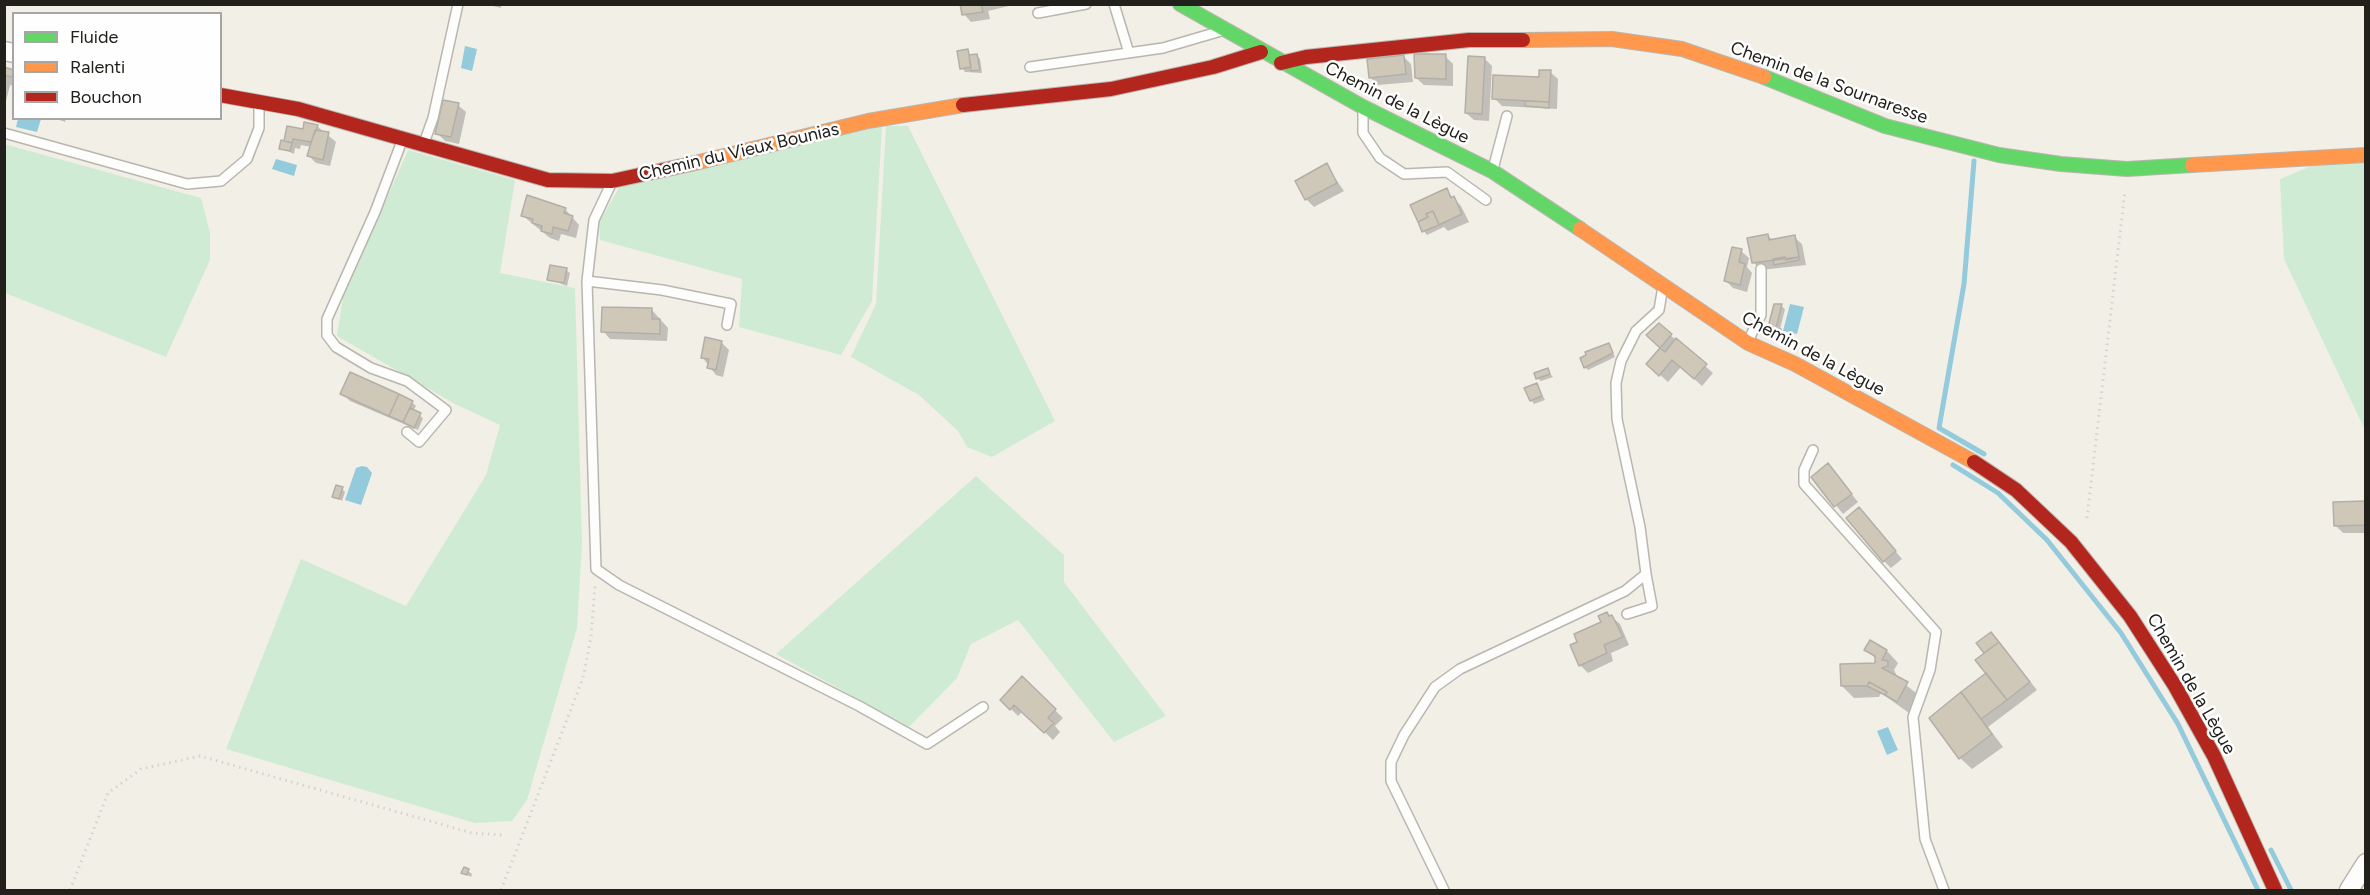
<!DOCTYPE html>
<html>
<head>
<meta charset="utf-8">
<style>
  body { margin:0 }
  #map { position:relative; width:2370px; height:895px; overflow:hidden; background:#f2efe7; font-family:Figtree,sans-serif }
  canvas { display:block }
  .frame { position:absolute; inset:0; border:6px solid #22201b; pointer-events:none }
  .legend { position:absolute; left:12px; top:12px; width:210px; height:108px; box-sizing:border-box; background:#fefefe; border:2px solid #a6a5a3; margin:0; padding:8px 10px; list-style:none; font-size:18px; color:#22201b }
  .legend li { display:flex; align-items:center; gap:12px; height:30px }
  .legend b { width:30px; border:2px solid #a6a5a3 }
</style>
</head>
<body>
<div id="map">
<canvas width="2370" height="895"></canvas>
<div class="frame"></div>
<ul class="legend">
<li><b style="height:8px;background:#63d668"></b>Fluide</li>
<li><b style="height:8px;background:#ff974d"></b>Ralenti</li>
<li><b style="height:8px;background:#b3261e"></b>Bouchon</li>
</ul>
</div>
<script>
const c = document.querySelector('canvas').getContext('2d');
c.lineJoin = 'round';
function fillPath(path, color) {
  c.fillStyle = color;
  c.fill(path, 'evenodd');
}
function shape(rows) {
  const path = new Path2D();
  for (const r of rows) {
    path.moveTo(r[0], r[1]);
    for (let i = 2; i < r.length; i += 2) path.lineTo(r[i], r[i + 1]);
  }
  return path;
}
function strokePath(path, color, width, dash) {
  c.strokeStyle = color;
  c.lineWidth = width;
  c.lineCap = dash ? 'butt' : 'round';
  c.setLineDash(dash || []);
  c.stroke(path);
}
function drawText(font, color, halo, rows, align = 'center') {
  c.font = font + ' Figtree,sans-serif';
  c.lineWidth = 5;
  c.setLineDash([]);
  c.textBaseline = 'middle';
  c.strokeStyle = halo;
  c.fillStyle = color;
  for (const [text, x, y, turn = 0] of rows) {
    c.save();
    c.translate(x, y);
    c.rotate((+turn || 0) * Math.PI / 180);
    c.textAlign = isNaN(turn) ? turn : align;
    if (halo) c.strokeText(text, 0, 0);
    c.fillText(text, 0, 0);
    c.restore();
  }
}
fillPath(shape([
  [882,126,872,301,841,355,739,327,742,279,600,240,599,222,620,186],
  [886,126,908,126,1055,421,992,457,967,447,958,431,919,395,851,357,876,304],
  [4,144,201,198,210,233,210,260,166,357,5,293],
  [408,150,515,180,500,273,575,288,582,544,577,628,527,800,512,821,475,823,226,749,301,559,406,606,486,475,500,425,455,404,337,336,343,298],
  [2365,163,2365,430,2284,259,2280,179,2316,164],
  [976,476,1064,555,1064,582,1166,716,1114,742,1018,620,971,644,957,678,909,727,776,654]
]), '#d0ebd4');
fillPath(shape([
  [465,46,477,49,472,71,461,68],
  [18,119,41,119,37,132,16,127],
  [276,159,297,165,294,176,272,169],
  [1790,304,1804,307,1797,334,1783,331],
  [362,466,367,467,372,473,361,505,345,500,356,468],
  [1888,727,1898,750,1887,755,1877,731]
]), '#93cadc');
fillPath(shape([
  [484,4,501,4,501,8],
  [962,4,1013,4,1013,5,988,11,990,19,971,22,964,14],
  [967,51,971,56,976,55,980,59,982,73,965,72,962,68],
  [1445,56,1453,64,1453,86,1424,85,1416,78],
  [1404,57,1411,64,1413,82,1378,85,1371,78],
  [1484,58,1492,66,1489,121,1474,120,1466,113],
  [4,69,14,71,14,86,10,85,4,109],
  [1550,72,1558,79,1557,109,1502,106,1494,98],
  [458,105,466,112,459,144,445,141,437,133],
  [54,118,66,118,65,122],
  [317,126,336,142,330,166,316,163,309,156,311,147,301,145,300,149,295,148,294,154,281,148,286,140],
  [1326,165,1344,191,1314,207,1306,199],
  [1446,190,1461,206,1469,222,1448,231,1444,227,1427,235,1424,231],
  [565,209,579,225,576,238,561,234,559,241,550,238,523,216],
  [1768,235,1773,241,1794,237,1802,244,1806,265,1761,270,1753,262],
  [1741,251,1749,258,1747,267,1752,273,1747,292,1733,288,1726,281],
  [566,270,570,273,567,286,549,279],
  [1781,306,1785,309,1778,337,1769,330],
  [652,310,668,328,667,341,610,339,603,331],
  [1659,325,1713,373,1702,386,1681,367,1668,382,1648,364,1662,348,1648,335],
  [721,342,729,350,723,377,716,375,702,357],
  [1609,345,1615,357,1588,370,1585,367],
  [1547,370,1553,377,1541,381,1537,378],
  [1537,385,1545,400,1534,404,1531,400],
  [342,393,412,402,416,406,413,411,423,418,418,430,350,401],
  [1828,465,1858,502,1843,514,1813,477],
  [342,489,345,492,342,501,334,496],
  [2366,503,2366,533,2343,533,2335,525],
  [1867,517,1902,559,1891,568,1884,561],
  [1607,613,1620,624,1629,645,1611,653,1613,661,1588,673,1580,665,1579,642,1603,623],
  [1994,637,2037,690,1988,727,2003,747,1972,769,1960,758,1965,698,1988,674,1986,653,1979,644],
  [1870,642,1887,651,1898,663,1894,670,1899,680,1919,695,1909,713,1881,693,1879,697,1854,698,1842,686,1877,664,1877,660,1866,649],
  [1022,678,1063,718,1055,726,1060,732,1053,740,1023,711,1018,716,1002,700],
  [468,871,472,874,471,877,463,872]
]), '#0003');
strokePath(shape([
  [1974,161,1964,284,1939,428,1984,454],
  [1953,465,1998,493,2047,540,2121,633,2178,724,2258,890],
  [2271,850,2291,890]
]), '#93cadc', 5);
const building = shape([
  [960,4,981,4,983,12,962,15,960,4],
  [968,49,971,67,960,69,957,51,968,49],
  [977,54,980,70,971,71,969,55,977,54],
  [1414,54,1446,54,1446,79,1415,78,1414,54],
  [1404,55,1406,74,1369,78,1367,59,1404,55],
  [1468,56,1485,57,1482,114,1465,113,1468,56],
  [4,67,14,70,12,77,4,75,4,67],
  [1539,70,1551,70,1549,102,1492,99,1493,75,1539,77,1539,70],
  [443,100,459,103,451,137,435,134,443,100],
  [1525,101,1549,102,1549,108,1525,106,1525,101],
  [304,122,318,125,311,142,293,139,292,143,284,141,287,126,303,129,304,122],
  [315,130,329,132,323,160,307,156,315,130],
  [281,140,292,143,290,151,279,149,281,140],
  [1327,163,1337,183,1305,200,1295,181,1327,163],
  [1447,188,1451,198,1454,196,1462,214,1439,225,1433,211,1426,214,1428,217,1418,222,1410,205,1447,188],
  [527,195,566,208,564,213,573,216,568,231,553,227,552,234,541,231,542,226,532,223,533,219,521,216,527,195],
  [1433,211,1439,225,1422,232,1418,222,1428,217,1426,214,1433,211],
  [1768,234,1769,240,1795,235,1799,257,1752,263,1747,238,1768,234],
  [1732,247,1742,249,1739,262,1745,264,1740,285,1724,281,1732,247],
  [1785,257,1786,260,1799,257,1799,260,1774,265,1773,259,1785,257],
  [550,265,567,268,564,283,547,280,550,265],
  [1774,304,1782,304,1776,328,1781,329,1779,337,1767,331,1774,304],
  [602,307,652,308,652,319,660,319,660,334,601,332,602,307],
  [1659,323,1672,334,1660,348,1646,335,1659,323],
  [705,337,722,341,716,370,707,368,709,359,701,358,705,337],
  [1676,338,1707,364,1694,379,1672,360,1659,376,1646,364,1660,348,1665,352,1676,338],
  [1609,343,1613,353,1584,368,1580,358,1586,355,1585,352,1609,343],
  [1548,368,1550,374,1536,379,1534,373,1548,368],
  [350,372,399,394,389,416,340,394,350,372],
  [1537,383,1542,396,1530,401,1524,388,1537,383],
  [399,394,413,401,403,422,389,416,399,394],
  [410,408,421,413,414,428,403,422,410,408],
  [1828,463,1852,494,1834,507,1811,477,1828,463],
  [336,485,343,487,339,499,332,497,336,485],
  [2366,501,2366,525,2334,526,2333,502,2366,501],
  [1859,507,1896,551,1883,562,1846,518,1859,507],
  [1607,612,1609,616,1612,615,1623,637,1604,645,1607,653,1579,666,1570,645,1577,642,1574,634,1601,622,1598,616,1607,612],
  [1991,632,1999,642,1984,653,1976,643,1991,632],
  [1870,640,1887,650,1882,660,1888,661,1888,666,1882,668,1908,682,1897,702,1885,695,1887,692,1869,682,1867,686,1841,686,1840,664,1875,663,1875,656,1864,650,1870,640],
  [1999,642,2030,682,2007,700,1975,660,1999,642],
  [1986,673,2007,700,1981,719,1961,692,1986,673],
  [1022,676,1056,709,1048,718,1054,723,1044,733,1014,705,1010,710,1000,700,1022,676],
  [1869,682,1887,692,1885,695,1867,686,1869,682],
  [1961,692,1992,734,1959,759,1929,718,1961,692],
  [464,867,469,869,467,875,461,873,464,867]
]);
fillPath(building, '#cfc8b8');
strokePath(building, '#b2afa9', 1.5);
const lane = shape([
  [1114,4,1129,53],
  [1038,13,1086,4],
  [1030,67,1163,48,1221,31],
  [1363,110,1363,133,1380,158,1404,174,1447,172,1486,200],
  [4,133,187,184,221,181,247,159,259,128,259,103],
  [402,141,375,212,327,319,327,335,336,347,371,368,407,381,446,410,419,442,407,432],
  [424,143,433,118,458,4],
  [1493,169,1507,116],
  [611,184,594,220,587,281,662,290,731,304,727,325],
  [587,281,596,569,619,585,859,706,927,744,983,707],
  [1748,341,1761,315,1761,269],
  [1813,450,1804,470,1804,484,1936,632,1930,670,1913,717,1925,839,1944,890],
  [1627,614,1652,606,1646,574],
  [1444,890,1391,781,1391,762,1404,735,1435,687,1460,669,1625,591,1646,574,1640,527,1617,419,1616,383,1621,361,1636,331,1659,310,1663,286]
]);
const street = shape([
  [4,51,14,53],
  [2349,890,2366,863]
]);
const fast = shape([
  [1180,4,1363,107,1492,171,1580,229],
  [1764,77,1885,126,1999,155,2061,164,2127,169,2192,165]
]);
const slow = shape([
  [1523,40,1612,39,1682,49,1764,77],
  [691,164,868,121,963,105],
  [2192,165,2366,155],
  [1580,229,1748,343,1795,364,1974,462]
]);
const jam = shape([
  [1281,63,1306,57,1469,40,1523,40],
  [220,95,298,109,548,180,612,181,691,164],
  [963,105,1111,89,1213,67,1261,52],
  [1974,462,2016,490,2071,542,2130,616,2175,686,2214,756,2275,890]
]);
strokePath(lane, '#b9b6af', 12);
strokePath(street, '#b9b6af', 21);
strokePath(fast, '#b9b6af', 16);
strokePath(slow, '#b9b6af', 16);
strokePath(jam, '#b9b6af', 16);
strokePath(shape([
  [2087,518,2125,191],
  [70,890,108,793,141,769,200,756,472,833,503,835],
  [501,890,583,678,591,637,595,586]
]), '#d4d3d1', 3, [1.5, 4.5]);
strokePath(lane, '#fdfdfb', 9);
strokePath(street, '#fdfdfb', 18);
strokePath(fast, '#63d668', 14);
strokePath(slow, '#ff974d', 14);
strokePath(jam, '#b3261e', 14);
drawText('18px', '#22201b', '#fefefe', [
  ["Chemin de la Sournaresse",1829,83,20],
  ["Chemin de la Lègue",1397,103,27],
  ["Chemin du Vieux Bounias",739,152,-13],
  ["Chemin de la Lègue",1813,354,28],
  ["Chemin de la Lègue",2191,684,60]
]);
</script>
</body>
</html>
